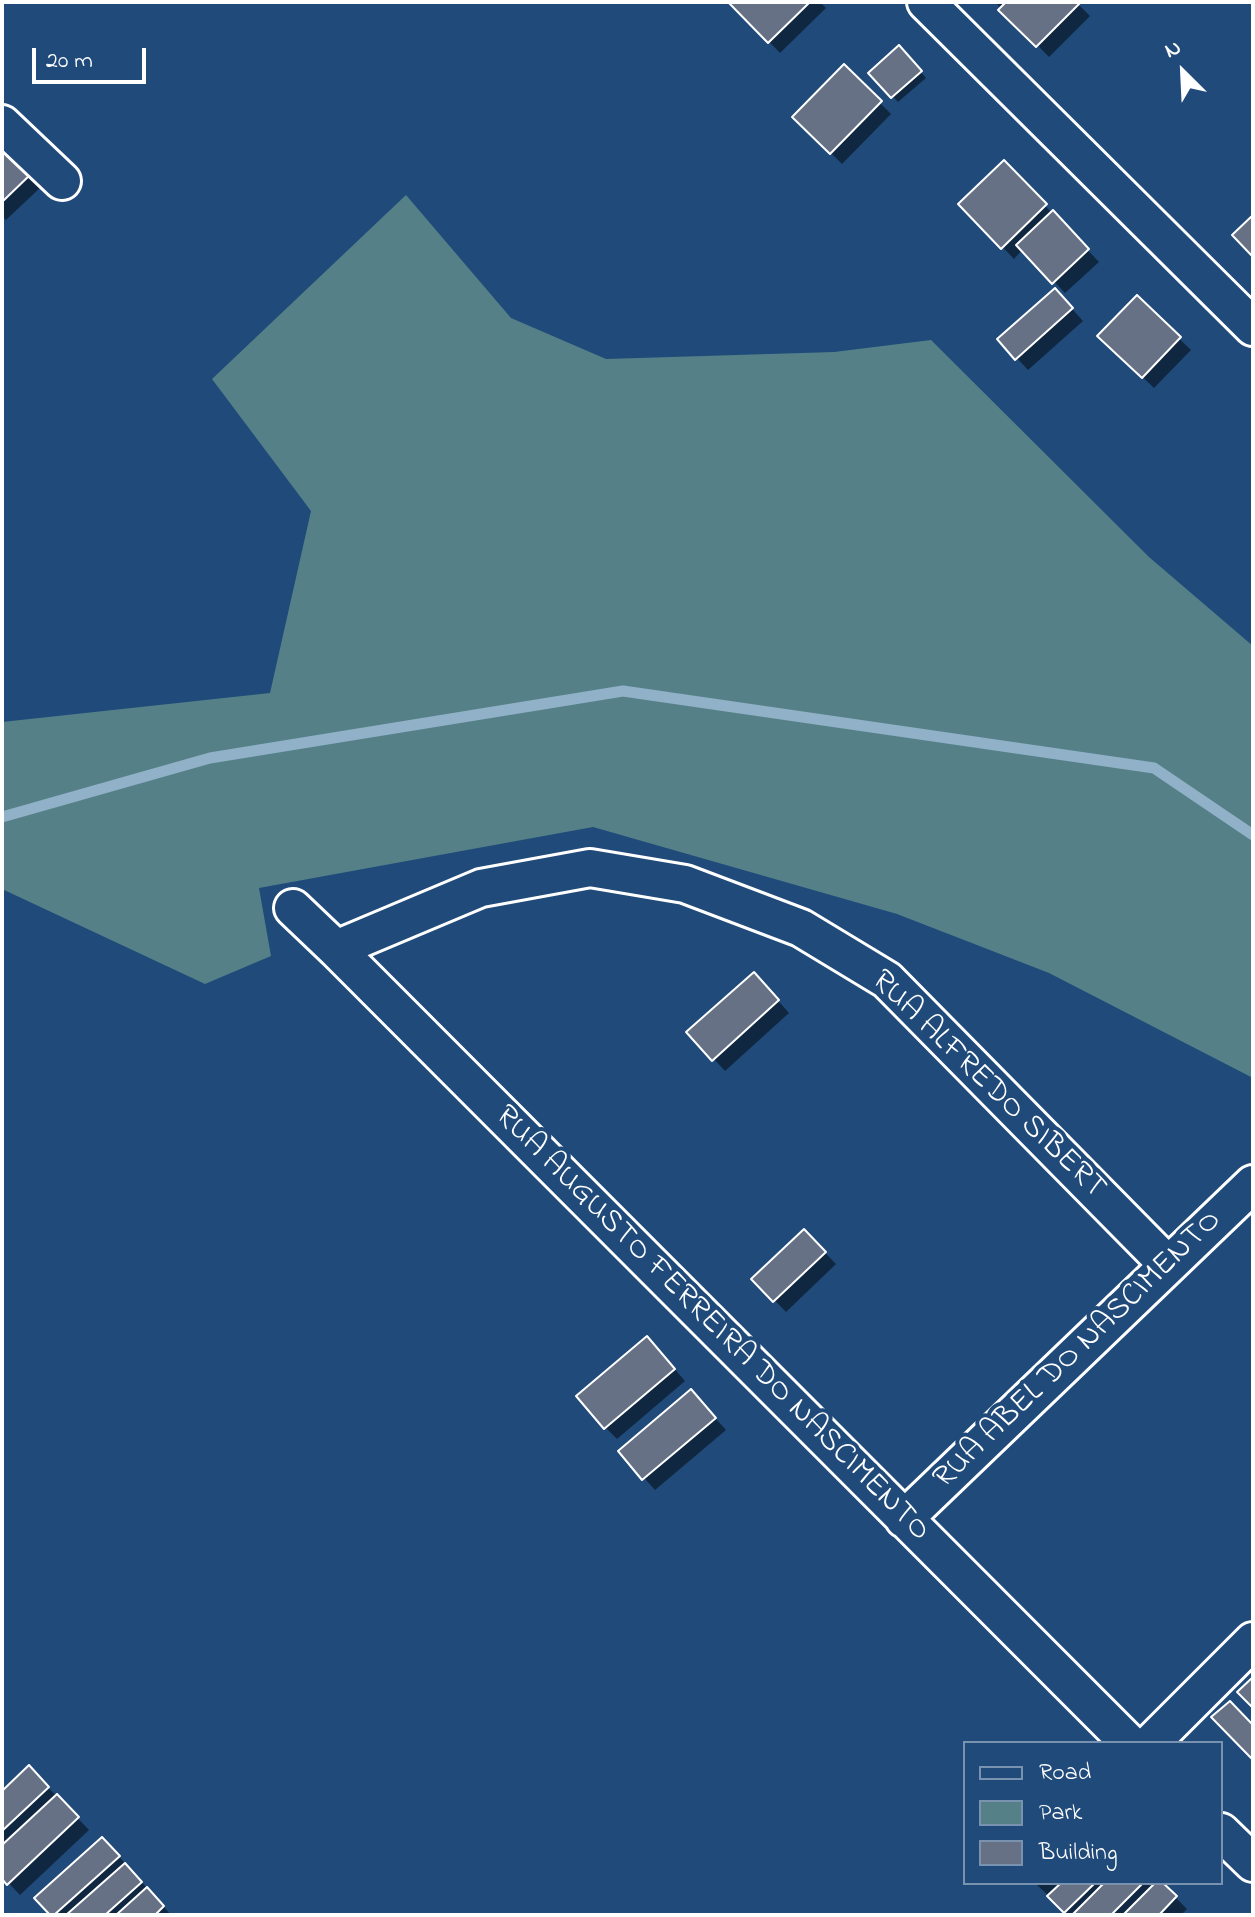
<!DOCTYPE html>
<html>
<head>
<meta charset="utf-8">
<style>
  body { margin:0 }
  #map { position:relative; width:1255px; height:1917px; overflow:hidden; background:#1f4a7a; font-family:"Indie Flower",sans-serif }
  canvas { display:block }
  .frame { position:absolute; inset:0; border:4px solid #fff; pointer-events:none }
  .legend { position:absolute; left:963px; top:1741px; width:260px; height:144px; box-sizing:border-box; background:#1f4a7a; border:2px solid #7992af; margin:0; padding:10px 14px; list-style:none; font-size:24px; color:#fff }
  .legend li { display:flex; align-items:center; gap:16px; height:40px }
  .legend b { width:40px; border:2px solid #7992af }
  .north { position:absolute; left:1143px; top:32px; width:80px; height:80px; -webkit-text-stroke:6px #1f4a7a; paint-order:stroke; rotate:336deg; font-size:22px; font-weight:700; line-height:32px; text-align:center; color:#fff }
  .north::after { content:''; display:block; margin:auto; width:28px; height:36px; background:#fff; clip-path:polygon(50% 0,100% 100%,50% 72%,0 100%) }
  .scale { position:absolute; left:32px; top:48px; width:114px; height:36px; box-sizing:border-box; border:4px solid #fff; border-top:0; padding-left:10px; font-size:24px; line-height:28px; white-space:nowrap; color:#fff; -webkit-text-stroke:6px #1f4a7a; paint-order:stroke }
</style>
</head>
<body>
<div id="map">
<canvas width="1255" height="1917"></canvas>
<div class="frame"></div>
<ul class="legend">
<li><b style="height:10px;background:#1f4a7a"></b>Road</li>
<li><b style="height:22px;background:#558087"></b>Park</li>
<li><b style="height:22px;background:#667185"></b>Building</li>
</ul>
<div class="north">N</div>
<div class="scale">20 m</div>
</div>
<script>
const c = document.querySelector('canvas').getContext('2d');
c.lineJoin = 'round';
function fillPath(path, color) {
  c.fillStyle = color;
  c.fill(path, 'evenodd');
}
function shape(rows) {
  const path = new Path2D();
  for (const r of rows) {
    path.moveTo(r[0], r[1]);
    for (let i = 2; i < r.length; i += 2) path.lineTo(r[i], r[i + 1]);
  }
  return path;
}
function strokePath(path, color, width, dash) {
  c.strokeStyle = color;
  c.lineWidth = width;
  c.lineCap = dash ? 'butt' : 'round';
  c.setLineDash(dash || []);
  c.stroke(path);
}
function drawText(font, color, halo, rows, align = 'center') {
  c.font = font + ' "Indie Flower",sans-serif';
  c.lineWidth = 8;
  c.setLineDash([]);
  c.textBaseline = 'middle';
  c.strokeStyle = halo;
  c.fillStyle = color;
  for (const [text, x, y, turn = 0] of rows) {
    c.save();
    c.translate(x, y);
    c.rotate((+turn || 0) * Math.PI / 180);
    c.textAlign = isNaN(turn) ? turn : align;
    if (halo) c.strokeText(text, 0, 0);
    c.fillText(text, 0, 0);
    c.restore();
  }
}
fillPath(shape([
  [406,195,511,318,606,359,834,352,931,340,1149,557,1253,646,1253,1078,1049,973,897,914,593,827,259,888,271,956,205,984,2,889,2,722,270,693,311,511,212,379]
]), '#558087');
fillPath(shape([
  [731,2,820,2,826,8,780,53],
  [995,2,1076,2,1090,16,1049,57],
  [899,48,926,78,898,102,871,73],
  [844,67,891,114,842,164,795,117],
  [2,144,42,186,6,220,2,216],
  [1004,163,1099,262,1065,293,1023,249,1014,259,961,204],
  [1137,298,1191,350,1154,388,1100,336],
  [1066,302,1083,321,1028,370,1017,358],
  [765,986,789,1013,725,1071,714,1059],
  [804,1231,836,1264,786,1312,754,1279],
  [658,1350,685,1381,617,1439,606,1428],
  [702,1403,726,1430,655,1490,620,1451],
  [40,1779,89,1830,20,1895,2,1876,2,1794],
  [114,1851,171,1915,52,1915],
  [1035,1883,1161,1883,1187,1909,1181,1915,1069,1915]
]), '#0007');
strokePath(shape([
  [2,817,210,758,623,691,1154,768,1253,835]
]), '#90b1c7', 11);
const building = shape([
  [728,2,810,2,768,43,728,2],
  [1006,2,1079,2,1080,3,1036,47,998,10,1006,2],
  [899,45,922,71,891,98,868,73,899,45],
  [844,64,882,101,830,154,792,117,844,64],
  [2,142,32,173,2,202,2,142],
  [1004,160,1047,204,1001,249,958,204,1004,160],
  [1053,210,1089,249,1052,284,1016,245,1053,210],
  [1253,215,1253,257,1232,235,1253,215],
  [1055,288,1073,308,1015,360,997,339,1055,288],
  [1137,295,1181,337,1142,378,1097,336,1137,295],
  [754,972,779,1000,712,1061,686,1032,754,972],
  [804,1229,826,1252,773,1302,751,1279,804,1229],
  [647,1336,675,1369,604,1429,576,1396,647,1336],
  [691,1389,716,1418,642,1480,618,1451,691,1389],
  [1253,1677,1253,1708,1237,1692,1253,1677],
  [1230,1701,1253,1725,1253,1760,1211,1717,1230,1701],
  [29,1765,49,1787,2,1831,2,1791,29,1765],
  [57,1794,79,1817,7,1885,2,1879,2,1845,57,1794],
  [102,1837,120,1856,54,1915,50,1915,34,1898,102,1837],
  [125,1863,142,1882,105,1915,66,1915,125,1863],
  [1061,1883,1095,1883,1064,1913,1047,1896,1061,1883],
  [1104,1883,1143,1883,1111,1915,1072,1915,1104,1883],
  [1155,1883,1163,1883,1177,1896,1159,1915,1123,1915,1155,1883],
  [147,1887,164,1906,155,1915,116,1915,147,1887]
]);
fillPath(building, '#667185');
strokePath(building, '#fff', 2);
const minor = shape([
  [926,2,1253,327],
  [2,124,62,181],
  [293,908,336,949,1129,1743],
  [336,949,481,888,590,868,685,884,801,928,887,980,1168,1265],
  [904,1519,1253,1184],
  [1151,1743,1253,1641],
  [1221,1832,1253,1863]
]);
strokePath(minor, '#fff', 42);
strokePath(minor, '#1f4a7a', 36);
drawText('32px', '#fff', '#1f4a7a', [
  ["RUA ALFREDO SIBERT",987,1086,44],
  ["RUA AUGUSTO FERREIRA DO NASCIMENTO",711,1325,45],
  ["RUA ABEL DO NASCIMENTO",1079,1351,-44]
]);
</script>
</body>
</html>
